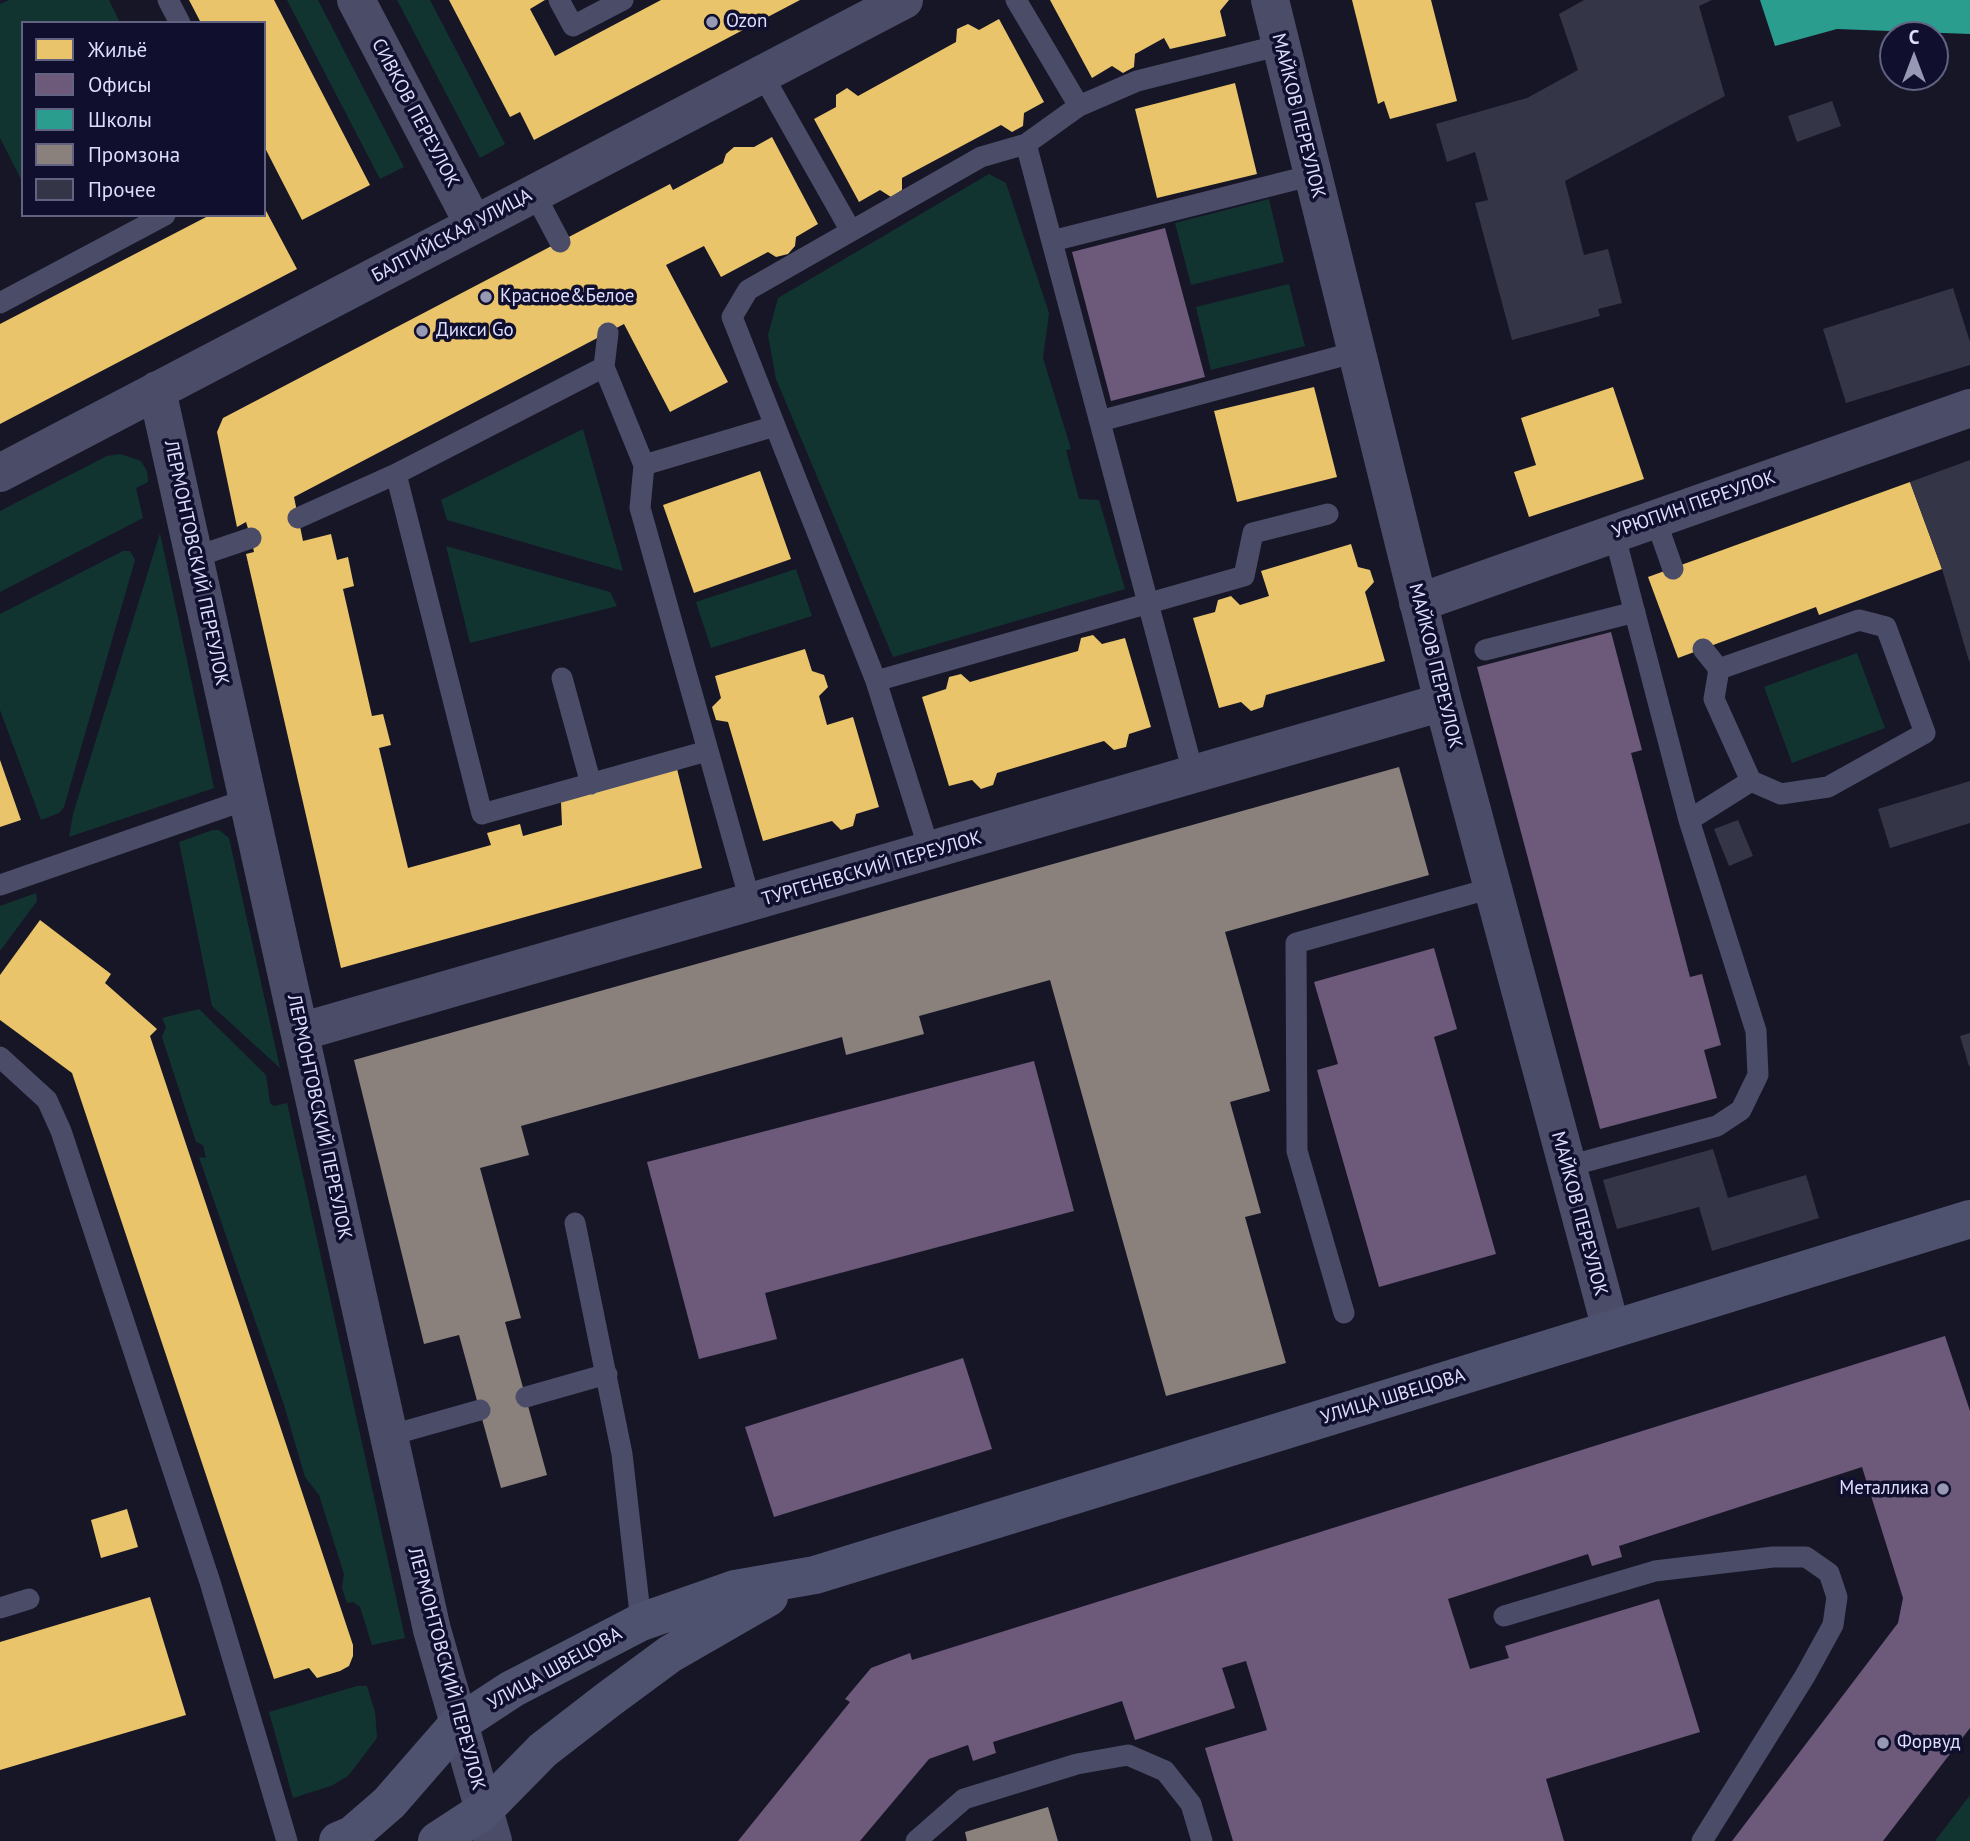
<!DOCTYPE html>
<html>
<head>
<meta charset="utf-8">
<style>
  body { margin:0 }
  #map { position:relative; width:1970px; height:1841px; overflow:hidden; background:#161627; font-family:"PT Sans",sans-serif }
  canvas { display:block }
  .legend { position:absolute; left:21px; top:21px; width:245px; height:196px; box-sizing:border-box; background:#100f2e; border:2px solid #626282; margin:0; padding:9px 12px; list-style:none; font-size:21px; color:#dddeff }
  .legend li { display:flex; align-items:center; gap:14px; height:35px }
  .legend b { width:35px; border:2px solid #626282 }
  .north { position:absolute; left:1879px; top:21px; width:70px; height:70px; box-sizing:border-box; background:#100f2e; border:2px solid #626282; border-radius:50%; rotate:0deg; font-size:19px; font-weight:700; line-height:28px; text-align:center; color:#dddeff }
  .north::after { content:''; display:block; margin:auto; width:24px; height:32px; background:#9798b3; clip-path:polygon(50% 0,100% 100%,50% 72%,0 100%) }
</style>
</head>
<body>
<div id="map">
<canvas width="1970" height="1841"></canvas>
<ul class="legend">
<li><b style="height:19px;background:#e9c46a"></b>Жильё</li>
<li><b style="height:19px;background:#6d597a"></b>Офисы</li>
<li><b style="height:19px;background:#2a9d8f"></b>Школы</li>
<li><b style="height:19px;background:#8a817c"></b>Промзона</li>
<li><b style="height:19px;background:#353548"></b>Прочее</li>
</ul>
<div class="north">С</div>
</div>
<script>
const c = document.querySelector('canvas').getContext('2d');
c.lineJoin = 'round';
function fillPath(path, color) {
  c.fillStyle = color;
  c.fill(path, 'evenodd');
}
function shape(rows) {
  const path = new Path2D();
  for (const r of rows) {
    path.moveTo(r[0], r[1]);
    for (let i = 2; i < r.length; i += 2) path.lineTo(r[i], r[i + 1]);
  }
  return path;
}
function strokePath(path, color, width, dash) {
  c.strokeStyle = color;
  c.lineWidth = width;
  c.lineCap = dash ? 'butt' : 'round';
  c.setLineDash(dash || []);
  c.stroke(path);
}
function drawText(font, color, halo, rows, align = 'center') {
  c.font = font + ' "PT Sans",sans-serif';
  c.lineWidth = 7;
  c.setLineDash([]);
  c.textBaseline = 'middle';
  c.strokeStyle = halo;
  c.fillStyle = color;
  for (const [text, x, y, turn = 0] of rows) {
    c.save();
    c.translate(x, y);
    c.rotate((+turn || 0) * Math.PI / 180);
    c.textAlign = isNaN(turn) ? turn : align;
    if (halo) c.strokeText(text, 0, 0);
    c.fillText(text, 0, 0);
    c.restore();
  }
}
fillPath(shape([
  [9,0,109,0,120,23,23,23,23,183,0,138,0,4],
  [287,0,318,0,404,167,380,179],
  [397,0,430,0,505,144,480,158],
  [989,174,1006,183,1049,313,1043,358,1071,449,1066,450,1079,499,1099,500,1125,589,893,657,776,379,768,335,778,298],
  [1269,199,1284,262,1191,285,1175,223],
  [1289,284,1305,346,1211,370,1196,307],
  [583,429,623,571,447,520,441,500],
  [120,454,141,461,147,471,148,482,136,488,143,518,0,592,0,511,107,456],
  [160,533,214,788,69,837,73,814],
  [446,546,610,592,617,606,470,643],
  [123,551,130,551,135,560,64,807,59,813,41,820,0,710,0,614],
  [796,569,812,616,711,648,696,602],
  [1857,653,1885,728,1792,763,1764,687],
  [213,830,219,830,229,838,280,1068,212,1006,179,842],
  [36,893,37,901,0,951,0,906],
  [199,1009,266,1075,270,1103,274,1106,287,1103,405,1638,372,1645,360,1607,353,1602,347,1603,342,1588,344,1574,319,1495,305,1477,284,1405,199,1157,206,1158,203,1145,196,1142,162,1037,166,1027,162,1018],
  [357,1686,367,1686,375,1712,377,1738,348,1776,331,1786,293,1798,269,1712],
  [1970,1795,1970,1841,1935,1841]
]), '#123431');
fillPath(shape([
  [189,0,274,0,370,185,302,220,264,146,264,23,201,23],
  [449,0,545,0,530,9,555,56,661,0,800,0,534,140,520,112,510,117],
  [1050,0,1229,0,1220,11,1226,36,1170,49,1164,38,1135,54,1134,67,1123,73,1112,66,1092,78],
  [1352,0,1431,0,1457,101,1390,119,1384,101,1378,104],
  [999,19,1044,102,1024,113,1023,126,1012,132,1001,125,902,178,902,190,891,197,880,190,859,202,814,119,836,107,836,95,847,88,858,96,956,42,957,29,968,24,979,30],
  [1235,83,1257,174,1157,198,1135,109],
  [772,137,818,224,796,237,795,246,788,254,776,257,768,252,721,277,704,246,666,265,728,382,670,412,624,324,294,497,303,541,331,534,337,560,348,557,354,586,343,589,372,716,383,714,391,745,379,748,408,868,491,845,487,833,520,824,523,836,562,825,561,802,677,769,702,868,341,968,246,554,254,552,251,538,246,522,237,527,217,432,223,418,670,184,673,190,723,163,726,154,734,147,754,147],
  [264,207,297,269,0,424,0,324,210,215,264,215],
  [1314,387,1337,477,1237,502,1214,411],
  [1613,387,1644,479,1529,517,1514,472,1536,465,1521,418],
  [760,471,791,559,694,593,663,505],
  [1910,482,1942,569,1819,615,1816,607,1678,658,1648,577],
  [1351,544,1358,567,1370,570,1374,582,1365,592,1385,661,1266,695,1263,707,1251,711,1241,702,1219,708,1193,618,1215,612,1218,600,1231,596,1240,605,1269,596,1261,571],
  [1093,635,1102,644,1125,638,1151,727,1129,734,1126,747,1114,750,1104,741,997,773,993,785,981,789,972,780,949,786,922,697,946,689,949,677,961,674,970,682,1078,651,1081,638],
  [805,649,812,671,824,675,828,687,819,696,827,725,853,717,879,807,856,814,853,826,841,830,832,821,763,841,728,722,716,720,712,707,721,698,715,676],
  [0,760,21,820,0,827],
  [40,920,111,974,105,983,157,1029,150,1036,353,1645,353,1656,349,1666,340,1671,317,1678,309,1668,274,1679,72,1073,0,1020,0,975],
  [127,1509,138,1547,101,1558,91,1520],
  [150,1597,186,1715,0,1770,0,1642]
]), '#e9c46a');
fillPath(shape([
  [1165,228,1205,377,1111,401,1072,252],
  [1611,632,1642,750,1631,753,1690,977,1702,974,1721,1045,1704,1050,1717,1098,1600,1129,1477,667],
  [1434,948,1457,1029,1434,1037,1496,1254,1379,1287,1317,1070,1338,1064,1314,982],
  [1034,1061,1074,1211,765,1293,777,1339,699,1359,647,1162],
  [1945,1336,1970,1411,1970,1728,1883,1841,1732,1841,1898,1623,1903,1598,1862,1467,1619,1546,1622,1557,1592,1566,1588,1554,1448,1599,1470,1669,1509,1658,1505,1646,1659,1599,1700,1732,1546,1779,1564,1841,1233,1841,1205,1748,1267,1730,1246,1661,1222,1668,1235,1708,1135,1740,1122,1701,993,1742,996,1753,973,1761,968,1745,929,1759,860,1841,738,1841,850,1702,845,1699,871,1668,910,1653,912,1660],
  [963,1358,992,1449,774,1517,745,1427]
]), '#6d597a');
fillPath(shape([
  [1760,0,1970,0,1970,34,1837,29,1775,46]
]), '#2a9d8f');
fillPath(shape([
  [1399,767,1429,875,1225,932,1270,1091,1230,1102,1261,1213,1245,1217,1286,1363,1166,1396,1050,980,919,1016,924,1034,846,1055,842,1037,521,1126,529,1155,480,1168,521,1318,505,1322,547,1475,501,1488,459,1335,424,1344,354,1060],
  [1048,1807,1058,1841,967,1841,965,1832]
]), '#8a817c');
fillPath(shape([
  [1584,0,1712,0,1699,6,1725,96,1565,181,1584,255,1608,249,1622,303,1598,309,1600,316,1512,340,1475,203,1488,200,1475,152,1447,162,1436,124,1527,98,1578,70,1559,14],
  [1832,101,1841,126,1797,142,1788,116],
  [1953,288,1970,342,1970,365,1846,403,1823,329],
  [1970,460,1970,661,1969,661,1942,569,1910,482],
  [1970,781,1970,823,1890,848,1878,809],
  [1738,820,1753,856,1729,866,1714,829],
  [1970,1033,1970,1066,1969,1066,1960,1036],
  [1713,1149,1728,1198,1806,1175,1819,1218,1712,1251,1699,1207,1617,1229,1603,1180]
]), '#353548');
strokePath(shape([
  [168,0,180,23],
  [559,0,573,26,623,0],
  [1016,0,1079,106],
  [762,74,851,231],
  [1026,144,1194,776],
  [534,193,560,242],
  [1052,241,1313,175],
  [0,303,165,215],
  [604,367,608,333],
  [1100,421,1356,352],
  [644,465,775,426],
  [396,474,482,814,707,751],
  [298,518,396,474,604,367,644,465,640,508,751,904],
  [1655,518,1673,569],
  [195,557,251,538],
  [1703,649,1719,669],
  [1485,650,1635,612],
  [562,678,591,784],
  [876,681,1244,576,1253,533,1328,514],
  [1689,820,1751,781,1781,794,1828,787,1925,733,1886,627,1859,620,1719,669,1714,699,1751,781],
  [930,852,876,681,732,317,748,290,981,157,1026,144,1079,106,1137,81,1281,45],
  [0,885,248,799],
  [0,1057,47,1100,61,1131,210,1582,287,1841],
  [1565,1167,1717,1126,1741,1110,1758,1075,1756,1031,1689,820,1614,533],
  [575,1223,622,1454,641,1622],
  [1344,1313,1297,1151,1296,943,1492,888],
  [526,1397,607,1374],
  [388,1436,480,1410],
  [0,1608,29,1599],
  [1504,1616,1655,1571,1773,1557,1806,1557,1829,1573,1837,1597,1833,1625,1805,1676,1702,1841],
  [916,1841,964,1799,1077,1764,1128,1755,1165,1771,1191,1804,1202,1841]
]), '#4b4d68', 21);
strokePath(shape([
  [356,0,474,225],
  [1270,0,1443,702,1611,1329],
  [157,390,432,1630,493,1841],
  [0,473,904,0],
  [1418,603,1970,408],
  [300,1032,1443,702]
]), '#4b4d68', 38);
strokePath(shape([
  [338,1841,352,1835,389,1803,457,1725,512,1689,641,1622,735,1589,815,1575,1970,1219],
  [437,1841,483,1811,543,1750,609,1699,670,1654,769,1597]
]), '#4f526e', 38);
for (const [x, y, r, color] of [
  [712,22,7,"#9798b3"],
  [486,297,7,"#9798b3"],
  [422,331,7,"#9798b3"],
  [1943,1489,7,"#9798b3"],
  [1883,1743,7,"#9798b3"]
]) {
  const dot = new Path2D();
  dot.arc(x, y, r, 0, 2 * Math.PI);
  c.fillStyle = color;
  c.fill(dot);
  strokePath(dot, '#100f2e', 2.5);
}
drawText('19px', '#dddeff', '#100f2e', [
  ["Ozon",726,22],
  ["Красное&Белое",500,297],
  ["Дикси Go",436,331],
  ["Металлика",1929,1489,"right"],
  ["Форвуд",1897,1743]
], 'left');
drawText('19px', '#dddeff', '#100f2e', [
  ["СИВКОВ ПЕРЕУЛОК",415,113,62],
  ["МАЙКОВ ПЕРЕУЛОК",1298,116,76],
  ["БАЛТИЙСКАЯ УЛИЦА",452,236,-28],
  ["УРЮПИН ПЕРЕУЛОК",1694,505,-19],
  ["ЛЕРМОНТОВСКИЙ ПЕРЕУЛОК",196,563,78],
  ["МАЙКОВ ПЕРЕУЛОК",1435,666,76],
  ["ТУРГЕНЕВСКИЙ ПЕРЕУЛОК",872,869,-16],
  ["ЛЕРМОНТОВСКИЙ ПЕРЕУЛОК",319,1117,78],
  ["МАЙКОВ ПЕРЕУЛОК",1579,1214,75],
  ["УЛИЦА ШВЕЦОВА",1393,1397,-17],
  ["ЛЕРМОНТОВСКИЙ ПЕРЕУЛОК",446,1669,75],
  ["УЛИЦА ШВЕЦОВА",555,1669,-29]
]);
</script>
</body>
</html>
